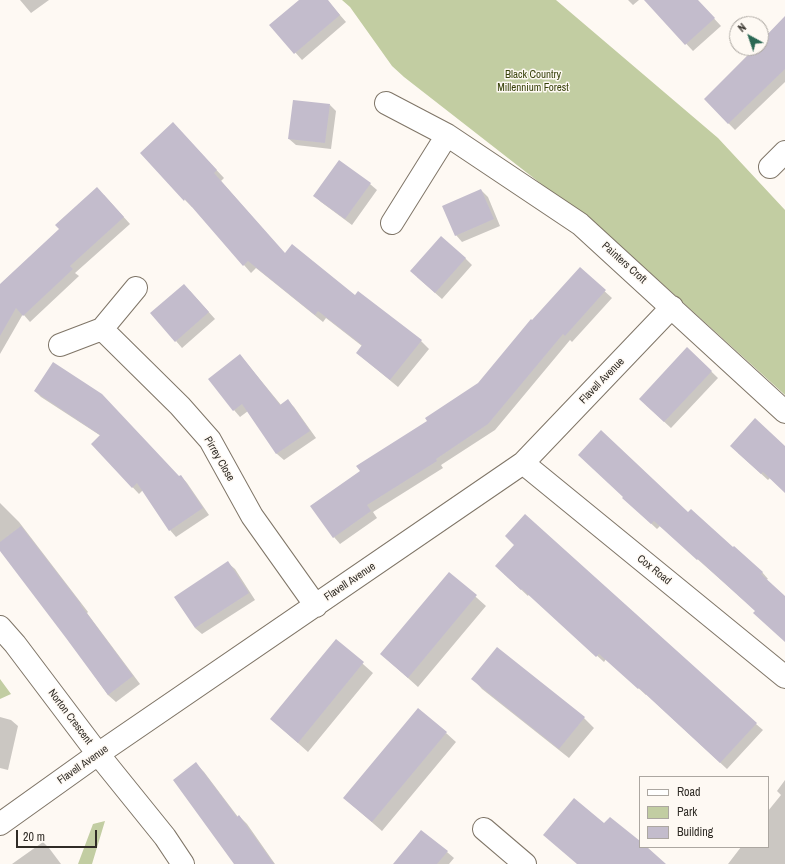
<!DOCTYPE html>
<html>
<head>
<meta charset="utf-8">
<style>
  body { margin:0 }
  #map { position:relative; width:785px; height:864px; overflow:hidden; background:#fef9f3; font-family:"Archivo Narrow",sans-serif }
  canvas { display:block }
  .legend { position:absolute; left:639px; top:776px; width:130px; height:72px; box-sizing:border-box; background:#fef9f3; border:1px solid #aca7a1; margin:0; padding:5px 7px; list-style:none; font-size:12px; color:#302c26 }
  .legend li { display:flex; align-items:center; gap:8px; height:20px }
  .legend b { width:20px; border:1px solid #aca7a1 }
  .north { position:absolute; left:729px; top:16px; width:40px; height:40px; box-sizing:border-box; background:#fef9f3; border:1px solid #aca7a1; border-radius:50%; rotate:320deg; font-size:11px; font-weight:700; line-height:16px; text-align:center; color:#302c26 }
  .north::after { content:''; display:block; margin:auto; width:14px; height:18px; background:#2b6854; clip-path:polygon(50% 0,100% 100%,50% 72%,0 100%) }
  .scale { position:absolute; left:16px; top:830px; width:81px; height:18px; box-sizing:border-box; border:2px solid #302c26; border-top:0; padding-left:5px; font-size:12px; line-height:14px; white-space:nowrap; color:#302c26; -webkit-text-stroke:3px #fef9f3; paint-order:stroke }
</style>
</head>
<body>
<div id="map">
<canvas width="785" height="864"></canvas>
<ul class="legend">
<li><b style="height:5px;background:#fff"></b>Road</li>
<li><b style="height:11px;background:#c2cda2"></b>Park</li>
<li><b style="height:11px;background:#c3bccc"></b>Building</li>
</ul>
<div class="north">N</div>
<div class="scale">20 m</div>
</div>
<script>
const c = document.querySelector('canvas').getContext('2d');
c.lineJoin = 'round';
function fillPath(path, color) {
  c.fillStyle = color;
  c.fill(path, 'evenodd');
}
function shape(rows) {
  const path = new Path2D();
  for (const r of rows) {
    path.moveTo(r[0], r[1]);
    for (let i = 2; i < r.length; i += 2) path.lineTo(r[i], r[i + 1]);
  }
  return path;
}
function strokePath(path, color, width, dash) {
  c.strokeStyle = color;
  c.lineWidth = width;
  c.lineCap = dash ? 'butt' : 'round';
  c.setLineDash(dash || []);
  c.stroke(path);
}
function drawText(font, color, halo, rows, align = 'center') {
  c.font = font + ' "Archivo Narrow",sans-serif';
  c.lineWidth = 3;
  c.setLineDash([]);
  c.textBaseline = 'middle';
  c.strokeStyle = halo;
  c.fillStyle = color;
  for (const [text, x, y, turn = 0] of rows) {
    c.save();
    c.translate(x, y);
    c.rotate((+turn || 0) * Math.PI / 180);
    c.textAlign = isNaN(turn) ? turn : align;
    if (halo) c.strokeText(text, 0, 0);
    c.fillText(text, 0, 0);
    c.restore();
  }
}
fillPath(shape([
  [342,0,556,0,718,138,785,210,785,395,613,239,550,190,549,190,404,77,392,66,350,7],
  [0,679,11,694,0,699],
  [105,821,92,864,78,864,93,824]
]), '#c2cda2');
fillPath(shape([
  [20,0,49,0,31,13],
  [300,0,327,0,346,22,302,60,271,25],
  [628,0,639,0,633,5],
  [645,0,697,0,721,26,693,51],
  [785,17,785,82,735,130,705,99,755,48,761,48,761,42],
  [330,105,336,111,331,149,296,145,289,139],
  [180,131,224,178,221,181,285,254,355,296,358,292,421,341,429,349,398,387,357,353,362,346,326,318,323,322,256,268,251,273,193,207,192,207,185,200,141,153],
  [370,184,377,190,352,225,321,202,314,195],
  [481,190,488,197,500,226,462,242,456,235],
  [104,195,130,224,75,273,79,276,30,322,23,314,0,354,0,285],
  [465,258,472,265,442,299,417,277],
  [580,269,612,298,572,342,570,340,495,430,441,465,443,468,373,512,377,518,340,544,334,537,428,421,479,384],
  [190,291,215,319,182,348,176,341],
  [687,348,718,378,671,428,646,405],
  [240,355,281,405,288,401,294,407,316,438,284,460,277,454,248,411,240,417,234,410],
  [35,391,179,477,181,476,187,483,209,515,176,537,170,530,143,490,139,494,92,444,101,436,41,397],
  [785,447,785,492,770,478,768,480,738,453],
  [0,503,19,522,88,612,87,613,140,684,116,702,108,695,67,637,0,550],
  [630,504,688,514,762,572,768,579,766,580,785,597,785,641,756,611,660,526,657,529],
  [228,563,235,569,255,600,202,634,195,628],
  [449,573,486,606,418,687,381,654],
  [503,573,756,724,763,730,727,769,646,694,646,695,606,659,604,662,529,594,528,596],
  [336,640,373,673,308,752,271,719],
  [497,648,584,718,594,728,569,758,482,689,473,679],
  [0,717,11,720,18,726,8,770,0,768],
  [446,733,456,742,382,831,344,798],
  [196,764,204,772,238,817,239,816,247,824,275,864,235,864],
  [785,780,785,864,728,864,741,847,768,847,768,811,781,795,777,791],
  [43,842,49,848,61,864,12,864],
  [447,852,454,858,449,864,394,864]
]), '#0003');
fillPath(shape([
  [299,0,328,0,340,15,294,54,269,25],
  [644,0,698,0,715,18,685,45],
  [785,16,785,69,728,124,704,99,755,48,761,48,761,41],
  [293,100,330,104,325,143,288,139],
  [173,122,217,170,214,173,285,253,292,244,355,295,358,291,422,340,390,380,356,353,362,345,318,311,315,315,248,261,243,266,185,199,184,201,140,153],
  [339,160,371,183,345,219,313,196],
  [97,187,124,217,70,266,73,269,23,316,16,308,0,336,0,284,59,229,55,225],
  [481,189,494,219,455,236,442,206],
  [441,236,466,258,435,293,410,271],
  [580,267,606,290,565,336,563,334,488,424,436,459,437,461,367,505,371,511,333,538,310,506,360,471,356,466,427,421,425,418,478,383,531,319,532,320],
  [184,284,209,312,175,342,150,313],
  [687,347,712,371,664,422,639,399],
  [240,354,280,405,288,399,310,431,276,454,242,404,233,411,208,379],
  [53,362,102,394,179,476,181,475,203,508,169,531,137,483,132,488,91,444,100,435,34,391],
  [755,418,785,446,785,493,763,472,761,474,730,446],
  [601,430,688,512,691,509,733,547,734,546,763,572,761,574,785,596,785,642,753,613,755,611,698,559,697,560,654,521,651,524,622,498,623,497,578,455],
  [525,514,757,723,720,763,639,688,638,689,599,654,596,657,522,589,521,590,495,566,514,545,505,536],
  [21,526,81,604,80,604,133,676,108,695,66,638,0,551,0,542],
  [228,561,249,593,195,628,174,597],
  [449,572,477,595,408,678,380,654],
  [336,639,364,662,298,743,270,719],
  [497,647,585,717,559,749,471,679],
  [418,708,447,732,372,822,343,798],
  [196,762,237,817,239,815,274,864,234,864,173,780],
  [574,798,604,823,610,817,640,841,640,847,647,847,666,864,577,864,543,835],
  [421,830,448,851,437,864,393,864]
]), '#c3bccc');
const minor = shape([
  [386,103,447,135,580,224,785,412],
  [770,167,785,152],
  [392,223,447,135],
  [102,329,180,406,210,440,252,516,316,606],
  [60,345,102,329,136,288],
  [523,463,785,677],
  [0,627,15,644,98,754,165,837,183,864],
  [0,824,98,754,523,463,672,307],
  [484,829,525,864]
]);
strokePath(minor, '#7f7567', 24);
strokePath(minor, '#fff', 22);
drawText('11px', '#38420b', '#fef9f3', [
  ["Black Country",533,75],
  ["Millennium Forest",533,88]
]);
drawText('11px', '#302c26', '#fef9f3', [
  ["Painters Croft",624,263,42],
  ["Flavell Avenue",602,381,-46],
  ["Pirrey Close",219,459,60],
  ["Cox Road",654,570,39],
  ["Flavell Avenue",350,582,-34],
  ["Norton Crescent",70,717,53],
  ["Flavell Avenue",83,765,-35]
]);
</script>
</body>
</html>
